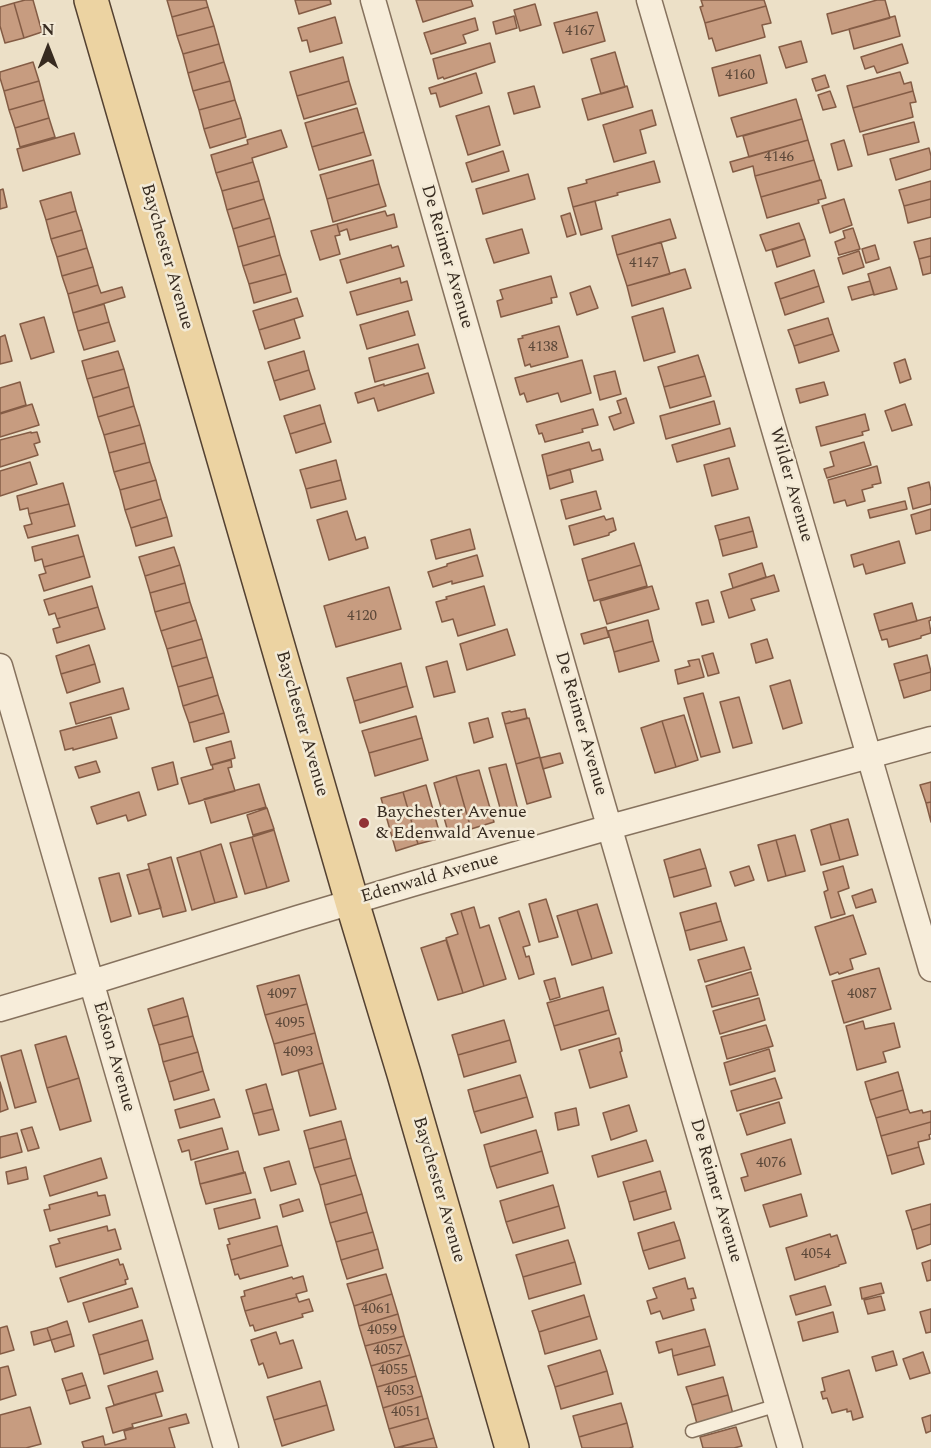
<!DOCTYPE html>
<html>
<head>
<meta charset="utf-8">
<style>
  body { margin:0 }
  #map { position:relative; width:931px; height:1448px; overflow:hidden; background:#ece0c7; font-family:Spectral,serif }
  canvas { display:block }
  .north { position:absolute; left:18px; top:18px; width:60px; height:60px; -webkit-text-stroke:4px #f3ead6; paint-order:stroke; rotate:0deg; font-size:16px; font-weight:700; line-height:24px; text-align:center; color:#372b20 }
  .north::after { content:''; display:block; margin:auto; width:21px; height:27px; background:#372b20; clip-path:polygon(50% 0,100% 100%,50% 72%,0 100%) }
</style>
</head>
<body>
<div id="map">
<canvas width="931" height="1448"></canvas>
<div class="north">N</div>
</div>
<script>
const c = document.querySelector('canvas').getContext('2d');
c.lineJoin = 'round';
function fillPath(path, color) {
  c.fillStyle = color;
  c.fill(path, 'evenodd');
}
function shape(rows) {
  const path = new Path2D();
  for (const r of rows) {
    path.moveTo(r[0], r[1]);
    for (let i = 2; i < r.length; i += 2) path.lineTo(r[i], r[i + 1]);
  }
  return path;
}
function strokePath(path, color, width, dash) {
  c.strokeStyle = color;
  c.lineWidth = width;
  c.lineCap = dash ? 'butt' : 'round';
  c.setLineDash(dash || []);
  c.stroke(path);
}
function drawText(font, color, halo, rows, align = 'center') {
  c.font = font + ' Spectral,serif';
  c.lineWidth = 5;
  c.setLineDash([]);
  c.textBaseline = 'middle';
  c.strokeStyle = halo;
  c.fillStyle = color;
  for (const [text, x, y, turn = 0] of rows) {
    c.save();
    c.translate(x, y);
    c.rotate((+turn || 0) * Math.PI / 180);
    c.textAlign = isNaN(turn) ? turn : align;
    if (halo) c.strokeText(text, 0, 0);
    c.fillText(text, 0, 0);
    c.restore();
  }
}
const building = shape([
  [25,0,33,0,42,32,24,38,14,3,25,0],
  [167,0,206,0,208,7,172,17,167,0],
  [295,0,330,0,331,4,299,14,295,0],
  [416,0,471,0,473,6,423,22,416,0],
  [701,0,764,0,766,6,705,23,700,7,703,6,701,0],
  [877,0,885,0,890,18,832,34,827,14,877,0],
  [14,3,24,38,5,43,0,26,0,7,14,3],
  [535,4,541,25,520,31,514,10,535,4],
  [766,6,771,23,762,25,765,37,716,51,712,38,709,39,705,23,766,6],
  [208,7,214,26,177,36,172,17,208,7],
  [597,12,605,41,563,53,554,23,597,12],
  [514,16,517,28,496,34,493,22,514,16],
  [895,16,900,36,854,49,849,29,895,16],
  [335,17,342,43,310,52,307,40,302,41,298,28,335,17],
  [475,18,478,30,463,35,466,43,431,54,424,33,475,18],
  [214,26,219,44,183,54,177,36,214,26],
  [801,41,807,62,786,68,779,47,801,41],
  [490,43,495,62,444,79,443,77,438,79,433,59,490,43],
  [219,44,224,62,188,73,183,54,219,44],
  [902,44,908,63,877,73,874,66,865,69,861,57,902,44],
  [615,52,625,87,601,94,591,59,615,52],
  [760,55,767,83,719,96,712,68,760,55],
  [343,57,349,81,297,96,290,72,343,57],
  [33,62,39,81,4,91,0,78,0,72,33,62],
  [224,62,230,81,193,91,188,73,224,62],
  [900,72,904,84,911,82,913,91,853,108,847,86,900,72],
  [476,73,482,93,440,107,436,93,431,94,429,88,476,73],
  [825,75,829,87,816,91,812,79,825,75],
  [39,81,44,100,9,110,4,91,39,81],
  [230,81,235,100,199,110,193,91,230,81],
  [349,81,356,104,304,119,297,96,349,81],
  [534,86,540,107,514,114,508,93,534,86],
  [627,86,633,107,588,120,582,99,627,86],
  [830,91,836,107,823,110,818,95,830,91],
  [913,91,916,102,910,103,913,117,860,132,853,108,913,91],
  [796,99,802,119,737,137,731,118,796,99],
  [44,100,49,118,15,128,9,110,44,100],
  [235,100,241,118,204,129,199,110,235,100],
  [489,106,500,145,468,155,456,116,489,106],
  [357,108,364,132,312,147,305,123,357,108],
  [652,110,656,125,640,130,646,153,614,162,603,125,652,110],
  [49,118,55,137,20,147,15,128,49,118],
  [241,118,246,137,210,148,204,129,241,118],
  [802,119,808,140,749,157,743,136,802,119],
  [914,122,919,142,868,155,863,135,914,122],
  [281,130,287,147,252,158,253,162,216,173,211,155,248,144,247,140,281,130],
  [364,132,371,155,319,170,312,147,364,132],
  [74,133,80,154,23,171,17,149,74,133],
  [808,140,814,160,755,176,753,166,733,172,730,162,808,140],
  [844,140,852,166,838,170,831,144,844,140],
  [929,148,931,156,931,169,896,180,890,159,929,148],
  [503,151,509,171,472,182,466,163,503,151],
  [373,160,379,184,327,199,320,175,373,160],
  [814,160,820,180,761,197,755,176,814,160],
  [654,161,660,182,617,193,618,195,573,207,568,188,587,183,586,180,654,161],
  [253,162,259,181,222,191,216,173,253,162],
  [528,174,535,199,483,214,476,189,528,174],
  [821,180,826,198,818,200,819,203,767,218,761,197,821,180],
  [259,181,264,199,227,210,222,191,259,181],
  [931,181,931,199,904,206,899,190,931,181],
  [379,184,386,206,333,222,327,199,379,184],
  [3,189,7,207,0,209,0,190,3,189],
  [71,192,76,211,46,220,40,201,71,192],
  [264,199,270,218,233,229,227,210,264,199],
  [844,199,852,225,830,233,822,206,844,199],
  [931,199,931,217,908,223,904,206,931,199],
  [595,201,602,229,581,235,573,207,595,201],
  [76,211,82,230,51,239,46,220,76,211],
  [385,211,387,216,394,214,397,227,350,240,347,229,339,232,337,224,385,211],
  [570,213,576,234,567,237,561,216,570,213],
  [270,218,275,236,238,247,233,229,270,218],
  [670,219,676,238,617,255,612,236,670,219],
  [799,223,805,239,766,251,760,235,799,223],
  [337,224,340,235,335,236,340,254,320,260,311,231,337,224],
  [853,228,860,249,839,255,835,242,845,238,843,231,853,228],
  [522,229,529,253,494,263,486,239,522,229],
  [82,230,87,248,57,257,51,239,82,230],
  [275,236,280,255,243,266,238,247,275,236],
  [931,238,931,256,919,259,914,242,931,238],
  [805,239,810,256,777,267,772,250,805,239],
  [661,242,670,274,627,286,617,255,661,242],
  [391,245,392,248,398,246,404,266,347,283,340,260,391,245],
  [875,245,879,259,866,263,862,249,875,245],
  [87,248,93,267,62,276,57,257,87,248],
  [859,251,864,267,843,274,838,258,859,251],
  [280,255,286,274,249,284,243,266,280,255],
  [931,256,931,273,923,275,919,259,931,256],
  [93,267,98,285,68,294,62,276,93,267],
  [890,267,897,289,874,295,868,274,890,267],
  [685,269,691,288,632,306,627,286,685,269],
  [814,270,819,286,780,299,775,283,814,270],
  [286,274,291,292,254,303,249,284,286,274],
  [551,276,557,297,551,298,552,303,501,317,497,301,503,299,500,290,551,276],
  [400,278,401,283,407,281,412,300,357,315,350,292,400,278],
  [870,281,874,294,852,300,848,287,870,281],
  [98,285,101,293,122,287,125,297,73,313,68,294,98,285],
  [590,286,598,308,577,315,570,293,590,286],
  [819,286,824,302,785,315,780,299,819,286],
  [297,298,303,316,259,330,253,311,297,298],
  [104,304,109,322,78,331,73,313,104,304],
  [663,308,675,352,644,361,632,317,663,308],
  [408,311,415,335,367,349,360,325,408,311],
  [44,317,54,352,31,359,20,324,44,317],
  [828,318,833,334,794,346,788,330,828,318],
  [294,319,300,338,265,349,259,330,294,319],
  [109,322,115,341,84,350,78,331,109,322],
  [559,326,568,357,531,367,530,364,525,366,518,339,523,338,522,336,559,326],
  [833,334,839,351,799,363,794,346,833,334],
  [5,335,12,361,0,364,0,337,5,335],
  [418,344,425,368,375,382,369,358,418,344],
  [118,351,124,369,87,379,82,361,118,351],
  [304,351,309,370,274,381,268,362,304,351],
  [698,355,705,376,664,387,658,367,698,355],
  [905,359,911,379,900,383,894,363,905,359],
  [582,360,591,393,561,402,558,393,527,402,524,393,520,395,515,378,582,360],
  [124,369,129,387,93,398,87,379,124,369],
  [309,370,315,389,280,400,274,381,309,370],
  [615,371,621,394,600,400,594,376,615,371],
  [428,373,434,393,378,411,374,398,358,403,355,393,384,384,384,386,428,373],
  [705,376,711,396,670,408,664,387,705,376],
  [20,382,26,405,0,413,0,388,20,382],
  [824,382,828,395,800,403,796,389,824,382],
  [129,387,134,406,98,417,93,398,129,387],
  [626,398,634,423,614,430,609,417,621,413,617,401,626,398],
  [714,401,720,424,666,439,660,416,714,401],
  [32,404,39,425,0,437,0,414,32,404],
  [905,404,912,425,892,431,885,411,905,404],
  [320,405,325,423,290,434,284,416,320,405],
  [134,406,140,425,104,435,98,417,134,406],
  [593,409,598,425,582,429,583,432,545,442,542,433,539,434,536,425,593,409],
  [865,414,869,430,862,432,863,435,821,446,816,427,865,414],
  [325,423,331,442,296,453,290,434,325,423],
  [140,425,145,443,109,453,104,435,140,425],
  [730,428,735,446,677,462,672,445,730,428],
  [31,432,31,433,37,432,40,442,34,444,38,455,0,467,0,440,31,432],
  [589,442,592,451,600,449,603,460,547,476,542,455,589,442],
  [864,442,871,465,827,478,824,469,834,466,830,452,864,442],
  [145,443,150,462,114,472,109,453,145,443],
  [729,458,738,489,712,496,704,465,729,458],
  [336,460,341,480,306,489,300,470,336,460],
  [30,462,37,484,0,496,0,471,30,462],
  [150,462,156,480,120,490,114,472,150,462],
  [877,466,881,483,872,485,873,487,862,490,865,501,847,506,845,500,834,503,828,480,877,466],
  [570,469,573,482,550,489,547,476,570,469],
  [156,480,161,499,125,510,120,490,156,480],
  [341,480,346,499,311,508,306,489,341,480],
  [929,482,931,491,931,504,913,509,908,488,929,482],
  [63,483,69,504,29,514,28,508,20,510,17,496,63,483],
  [596,491,601,509,566,519,561,500,596,491],
  [161,499,167,517,131,528,125,510,161,499],
  [905,501,907,509,870,518,868,510,905,501],
  [69,504,75,526,28,538,24,526,32,524,29,514,69,504],
  [931,509,931,530,916,534,911,515,931,509],
  [347,511,356,540,365,537,368,548,329,560,317,520,347,511],
  [604,516,606,520,613,518,616,530,609,533,609,535,574,545,569,526,604,516],
  [167,517,172,536,136,546,131,528,167,517],
  [749,517,753,531,719,540,715,526,749,517],
  [470,529,475,549,436,559,431,540,470,529],
  [753,531,757,547,723,556,719,540,753,531],
  [78,535,84,556,44,567,42,559,35,561,32,547,78,535],
  [899,541,905,563,866,574,863,564,854,567,851,555,899,541],
  [634,543,641,565,588,581,582,559,634,543],
  [174,547,180,565,145,576,139,557,174,547],
  [477,555,483,576,452,584,452,581,433,587,428,572,447,566,447,564,477,555],
  [84,556,90,577,44,591,39,575,46,573,44,567,84,556],
  [762,563,766,577,733,588,729,574,762,563],
  [180,565,185,583,150,593,145,576,180,565],
  [641,565,647,586,594,601,588,581,641,565],
  [774,575,779,591,751,599,755,610,729,618,721,592,774,575],
  [185,583,190,602,155,612,150,593,185,583],
  [92,586,98,607,57,619,55,613,49,615,44,600,92,586],
  [484,586,495,625,458,636,453,619,442,622,436,602,447,599,446,597,484,586],
  [652,586,659,609,607,624,600,601,652,586],
  [389,587,401,629,336,647,324,606,389,587],
  [708,600,714,622,702,625,696,603,708,600],
  [190,602,196,620,161,631,155,612,190,602],
  [912,603,917,621,879,631,874,614,912,603],
  [98,607,105,629,57,643,53,629,60,627,57,619,98,607],
  [931,617,931,620,929,621,931,633,921,636,921,638,889,647,887,639,882,640,879,631,931,617],
  [196,620,202,639,167,649,161,631,196,620],
  [648,620,653,641,614,652,608,631,648,620],
  [606,627,609,637,584,644,581,634,606,627],
  [507,629,515,655,467,670,460,644,507,629],
  [202,639,207,657,172,667,167,649,202,639],
  [767,639,773,658,756,663,751,644,767,639],
  [653,641,659,661,619,672,614,652,653,641],
  [89,645,95,664,61,674,56,656,89,645],
  [713,653,719,673,708,676,702,656,713,653],
  [927,655,931,672,899,681,894,664,927,655],
  [207,657,213,677,178,687,172,667,207,657],
  [699,659,704,677,678,684,675,670,690,666,688,661,699,659],
  [447,661,455,692,434,697,426,667,447,661],
  [401,663,407,686,354,701,347,678,401,663],
  [95,664,100,682,67,693,61,674,95,664],
  [931,672,931,690,904,698,899,681,931,672],
  [213,677,218,695,183,706,178,687,213,677],
  [790,680,802,723,783,729,770,686,790,680],
  [407,686,413,707,360,723,354,701,407,686],
  [123,688,129,709,76,724,70,703,123,688],
  [703,693,720,752,701,757,684,698,703,693],
  [218,695,224,713,189,723,183,706,218,695],
  [739,697,752,743,733,748,720,702,739,697],
  [525,709,527,718,505,724,502,713,510,711,511,712,525,709],
  [224,713,229,732,194,742,189,723,224,713],
  [684,715,698,760,676,767,662,721,684,715],
  [416,716,422,738,369,753,362,731,416,716],
  [111,717,117,738,73,750,73,748,65,750,60,731,111,717],
  [488,718,493,737,474,743,469,723,488,718],
  [529,718,540,757,516,764,505,724,529,718],
  [662,721,676,767,655,773,641,728,662,721],
  [422,738,428,760,375,776,369,753,422,738],
  [231,741,235,758,211,765,206,748,231,741],
  [560,753,563,763,543,769,540,758,560,753],
  [540,757,551,797,527,804,516,764,540,757],
  [231,760,232,767,228,768,235,791,189,804,181,778,213,769,212,765,231,760],
  [96,761,100,772,79,778,75,767,96,761],
  [173,762,178,784,158,790,152,768,173,762],
  [506,764,519,814,509,816,509,814,502,815,489,768,506,764],
  [479,770,494,822,471,829,456,776,479,770],
  [456,776,471,829,449,835,434,783,456,776],
  [931,782,931,802,926,803,920,785,931,782],
  [259,784,266,807,211,823,204,799,259,784],
  [426,785,441,838,418,844,403,792,426,785],
  [139,792,146,815,128,821,126,815,97,824,91,807,139,792],
  [403,792,418,844,396,851,381,798,403,792],
  [931,802,931,822,926,803,931,802],
  [267,808,274,829,253,835,247,815,267,808],
  [848,819,858,855,840,860,830,824,848,819],
  [830,824,840,860,821,865,811,830,830,824],
  [274,830,289,881,267,888,252,837,274,830],
  [795,835,805,871,786,876,776,840,795,835],
  [252,837,267,888,245,894,230,843,252,837],
  [776,840,786,876,768,881,758,845,776,840],
  [221,844,237,897,215,903,200,851,221,844],
  [700,849,706,868,669,878,664,860,700,849],
  [200,851,215,903,192,910,177,858,200,851],
  [171,857,186,911,163,917,148,864,171,857],
  [749,866,754,880,735,886,730,872,749,866],
  [843,866,849,888,838,892,845,914,831,918,824,892,828,890,823,872,843,866],
  [706,868,711,886,674,897,669,878,706,868],
  [149,869,161,908,139,914,127,875,149,869],
  [119,873,131,916,111,922,99,878,119,873],
  [872,889,876,902,856,908,852,896,872,889],
  [546,899,558,937,539,942,529,904,546,899],
  [716,903,721,921,685,931,680,913,716,903],
  [597,904,612,953,592,959,577,910,597,904],
  [474,907,480,928,489,925,506,979,484,986,461,911,474,907],
  [577,910,592,959,572,965,557,916,577,910],
  [461,911,484,986,463,993,446,938,458,934,451,914,461,911],
  [519,911,530,945,523,947,526,957,529,956,534,974,519,979,499,918,519,911],
  [853,915,866,954,850,959,853,969,839,974,838,972,830,975,815,927,853,915],
  [721,921,727,940,690,950,685,931,721,921],
  [446,940,463,993,438,1000,421,948,446,940],
  [744,947,751,969,705,982,698,960,744,947],
  [879,968,891,1009,844,1023,832,981,879,968],
  [751,972,758,995,712,1007,706,986,751,972],
  [299,975,307,1004,265,1015,257,986,299,975],
  [555,978,560,997,550,1000,544,981,555,978],
  [603,987,609,1010,554,1026,547,1003,603,987],
  [183,998,188,1016,153,1026,148,1009,183,998],
  [759,998,765,1020,720,1034,713,1011,759,998],
  [307,1004,315,1033,274,1044,265,1015,307,1004],
  [609,1010,616,1034,561,1050,554,1026,609,1010],
  [188,1016,193,1036,159,1045,153,1026,188,1016],
  [504,1020,510,1040,458,1055,452,1035,504,1020],
  [863,1021,865,1029,894,1023,900,1047,883,1052,886,1062,857,1070,846,1026,863,1021],
  [766,1025,773,1046,727,1059,721,1037,766,1025],
  [315,1033,323,1063,282,1075,274,1044,315,1033],
  [66,1036,79,1078,47,1088,35,1045,66,1036],
  [193,1036,198,1052,163,1062,159,1045,193,1036],
  [619,1038,622,1051,620,1052,627,1077,590,1088,579,1050,619,1038],
  [510,1040,516,1062,464,1077,458,1055,510,1040],
  [769,1049,775,1071,730,1085,724,1063,769,1049],
  [21,1050,36,1102,15,1108,1,1056,21,1050],
  [198,1052,203,1071,169,1082,163,1062,198,1052],
  [323,1063,336,1109,310,1116,298,1070,323,1063],
  [203,1071,209,1090,174,1100,169,1082,203,1071],
  [898,1072,903,1090,870,1100,865,1082,898,1072],
  [520,1075,527,1097,474,1112,468,1090,520,1075],
  [79,1078,91,1121,60,1130,47,1088,79,1078],
  [775,1078,782,1098,737,1111,731,1091,775,1078],
  [0,1082,8,1109,0,1112,0,1082],
  [266,1084,273,1109,253,1114,246,1090,266,1084],
  [903,1090,908,1109,876,1118,870,1100,903,1090],
  [527,1097,533,1117,481,1133,474,1112,527,1097],
  [214,1099,220,1117,180,1128,175,1110,214,1099],
  [779,1102,785,1123,747,1135,740,1114,779,1102],
  [629,1105,637,1131,611,1140,603,1113,629,1105],
  [576,1108,579,1125,558,1130,555,1113,576,1108],
  [273,1109,279,1130,259,1135,253,1114,273,1109],
  [908,1109,910,1113,922,1110,923,1113,931,1111,931,1122,881,1136,876,1118,908,1109],
  [341,1121,346,1139,309,1149,304,1131,341,1121],
  [931,1122,931,1134,929,1135,930,1139,918,1142,919,1147,887,1156,881,1136,931,1122],
  [32,1127,39,1148,28,1151,21,1130,32,1127],
  [222,1128,228,1149,191,1160,189,1150,182,1152,178,1140,222,1128],
  [536,1130,542,1151,490,1167,484,1145,536,1130],
  [17,1133,22,1152,0,1158,0,1137,17,1133],
  [346,1139,351,1158,314,1168,309,1149,346,1139],
  [791,1139,801,1174,745,1191,741,1178,748,1176,741,1154,791,1139],
  [646,1140,653,1161,598,1177,592,1156,646,1140],
  [919,1147,924,1164,892,1174,887,1156,919,1147],
  [238,1151,244,1173,200,1184,195,1162,238,1151],
  [542,1151,548,1173,497,1188,490,1167,542,1151],
  [101,1158,107,1178,50,1196,44,1176,101,1158],
  [351,1158,356,1175,320,1185,314,1168,351,1158],
  [289,1161,296,1184,271,1191,264,1168,289,1161],
  [26,1167,28,1179,8,1184,6,1172,26,1167],
  [660,1171,666,1191,629,1202,623,1182,660,1171],
  [245,1172,251,1193,206,1204,200,1184,245,1172],
  [356,1175,362,1194,325,1205,320,1185,356,1175],
  [553,1185,559,1206,506,1222,500,1201,553,1185],
  [666,1191,671,1209,634,1220,629,1202,666,1191],
  [97,1192,98,1196,105,1195,110,1215,50,1231,44,1210,50,1209,49,1205,97,1192],
  [362,1194,367,1212,330,1223,325,1205,362,1194],
  [801,1194,807,1216,770,1227,763,1205,801,1194],
  [255,1199,260,1218,219,1229,214,1209,255,1199],
  [299,1199,303,1211,283,1217,280,1205,299,1199],
  [931,1204,931,1224,912,1230,906,1211,931,1204],
  [559,1206,565,1228,513,1243,506,1222,559,1206],
  [367,1212,373,1232,336,1242,330,1223,367,1212],
  [674,1222,680,1240,643,1251,638,1233,674,1222],
  [931,1224,931,1244,917,1249,912,1230,931,1224],
  [107,1226,108,1231,115,1229,121,1249,56,1267,50,1246,60,1243,58,1239,107,1226],
  [277,1226,282,1245,231,1260,227,1245,230,1244,228,1239,277,1226],
  [373,1232,378,1249,341,1260,336,1242,373,1232],
  [830,1234,831,1237,837,1235,846,1263,839,1265,839,1266,795,1280,786,1248,830,1234],
  [568,1240,575,1262,523,1277,516,1255,568,1240],
  [680,1240,685,1258,649,1269,643,1251,680,1240],
  [282,1245,288,1266,240,1279,238,1274,235,1275,231,1260,282,1245],
  [378,1249,383,1268,347,1279,341,1260,378,1249],
  [118,1259,120,1265,123,1264,128,1279,125,1280,126,1284,68,1302,60,1278,118,1259],
  [931,1260,931,1280,927,1281,922,1263,931,1260],
  [575,1262,581,1284,529,1299,523,1277,575,1262],
  [386,1274,392,1294,354,1306,347,1284,386,1274],
  [303,1276,307,1291,296,1294,297,1297,245,1311,241,1297,245,1296,244,1291,292,1277,293,1279,303,1276],
  [685,1278,688,1289,693,1288,696,1298,691,1299,694,1310,663,1319,660,1311,651,1314,647,1301,657,1298,653,1288,685,1278],
  [881,1283,884,1293,862,1299,860,1288,881,1283],
  [825,1286,831,1305,796,1315,790,1296,825,1286],
  [132,1288,138,1307,89,1322,83,1303,132,1288],
  [392,1294,398,1314,359,1326,354,1306,392,1294],
  [584,1295,590,1316,539,1332,532,1311,584,1295],
  [881,1296,885,1310,868,1314,864,1300,881,1296],
  [297,1297,299,1302,309,1299,313,1311,302,1314,303,1317,255,1331,253,1325,250,1326,245,1311,297,1297],
  [931,1309,931,1332,926,1333,920,1312,931,1309],
  [833,1312,838,1332,803,1341,798,1322,833,1312],
  [398,1314,404,1336,365,1346,359,1326,398,1314],
  [590,1316,597,1339,545,1354,539,1332,590,1316],
  [142,1320,148,1340,99,1355,93,1335,142,1320],
  [67,1321,71,1334,51,1340,47,1328,67,1321],
  [7,1326,14,1350,0,1354,0,1328,7,1326],
  [47,1328,51,1340,34,1345,31,1332,47,1328],
  [705,1329,710,1346,673,1356,672,1349,659,1353,656,1342,705,1329],
  [276,1332,280,1344,293,1340,302,1368,268,1378,263,1363,259,1365,251,1340,276,1332],
  [71,1334,74,1346,55,1352,51,1340,71,1334],
  [404,1336,410,1355,371,1366,365,1346,404,1336],
  [148,1340,153,1359,104,1374,99,1355,148,1340],
  [710,1346,715,1365,678,1375,673,1356,710,1346],
  [600,1350,607,1371,555,1387,548,1366,600,1350],
  [893,1351,897,1365,876,1371,872,1357,893,1351],
  [923,1352,930,1373,910,1379,903,1359,923,1352],
  [410,1355,416,1376,377,1387,371,1366,410,1355],
  [8,1366,16,1395,0,1400,0,1368,8,1366],
  [849,1370,863,1417,853,1420,851,1411,847,1412,847,1409,832,1413,827,1398,823,1399,821,1392,825,1391,822,1378,849,1370],
  [157,1371,163,1391,114,1405,108,1386,157,1371],
  [607,1371,613,1394,561,1409,555,1387,607,1371],
  [82,1373,86,1385,66,1391,62,1379,82,1373],
  [416,1376,422,1396,383,1408,377,1387,416,1376],
  [723,1377,728,1395,692,1405,686,1387,723,1377],
  [320,1381,327,1405,274,1420,267,1397,320,1381],
  [86,1385,90,1398,70,1404,66,1391,86,1385],
  [155,1393,162,1416,132,1424,133,1427,113,1433,106,1408,155,1393],
  [728,1395,733,1414,697,1424,692,1405,728,1395],
  [422,1396,428,1418,389,1429,383,1408,422,1396],
  [621,1403,627,1423,579,1437,573,1416,621,1403],
  [327,1405,334,1430,282,1446,274,1420,327,1405],
  [30,1407,41,1444,26,1448,0,1448,0,1415,30,1407],
  [186,1414,189,1423,169,1428,175,1448,84,1448,82,1442,103,1436,105,1445,126,1439,124,1431,186,1414],
  [931,1415,931,1431,926,1433,922,1418,931,1415],
  [428,1418,434,1438,395,1448,389,1429,428,1418],
  [627,1423,633,1447,629,1448,582,1448,579,1437,627,1423],
  [736,1427,742,1446,734,1448,703,1448,700,1437,736,1427],
  [434,1438,437,1448,397,1448,434,1438]
]);
fillPath(building, '#c79c80');
strokePath(building, '#845c45', 1.5);
const lane = shape([
  [692,1431,778,1405]
]);
const street = shape([
  [373,0,598,788,790,1448],
  [649,0,931,969],
  [0,666,226,1448],
  [0,1009,92,982,298,918,412,884,610,827,931,739]
]);
const primary = shape([
  [91,0,352,902,404,1074,512,1448]
]);
strokePath(lane, '#86725e', 15);
strokePath(street, '#86725e', 27);
strokePath(primary, '#544131', 36);
strokePath(lane, '#f7edda', 12);
strokePath(street, '#f7edda', 24);
strokePath(primary, '#ecd3a2', 33);
for (const [x, y, r, color] of [
  [364,823,6,"#913235"]
]) {
  const dot = new Path2D();
  dot.arc(x, y, r, 0, 2 * Math.PI);
  c.fillStyle = color;
  c.fill(dot);
  strokePath(dot, '#f3ead6', 2);
}
drawText('15px', '#5b4738', null, [
  ["4167",580,32],
  ["4160",740,76],
  ["4146",779,158],
  ["4147",644,264],
  ["4138",543,348],
  ["4120",362,617],
  ["4097",282,995],
  ["4087",862,995],
  ["4095",290,1024],
  ["4093",298,1053],
  ["4076",771,1164],
  ["4054",816,1255],
  ["4061",376,1310],
  ["4059",382,1331],
  ["4057",388,1351],
  ["4055",393,1371],
  ["4053",399,1392],
  ["4051",406,1413]
]);
drawText('18px', '#372b20', '#f3ead6', [
  ["Baychester Avenue",166,257,74],
  ["De Reimer Avenue",446,257,74],
  ["Wilder Avenue",790,485,74],
  ["Baychester Avenue",301,724,74],
  ["De Reimer Avenue",580,724,74],
  ["Edenwald Avenue",430,879,-16],
  ["Edson Avenue",113,1057,74],
  ["Baychester Avenue",438,1190,74],
  ["De Reimer Avenue",715,1191,74]
]);
drawText('18px', '#372b20', '#f3ead6', [
  ["Baychester Avenue",376,813],
  ["& Edenwald Avenue",376,834]
], 'left');
</script>
</body>
</html>
